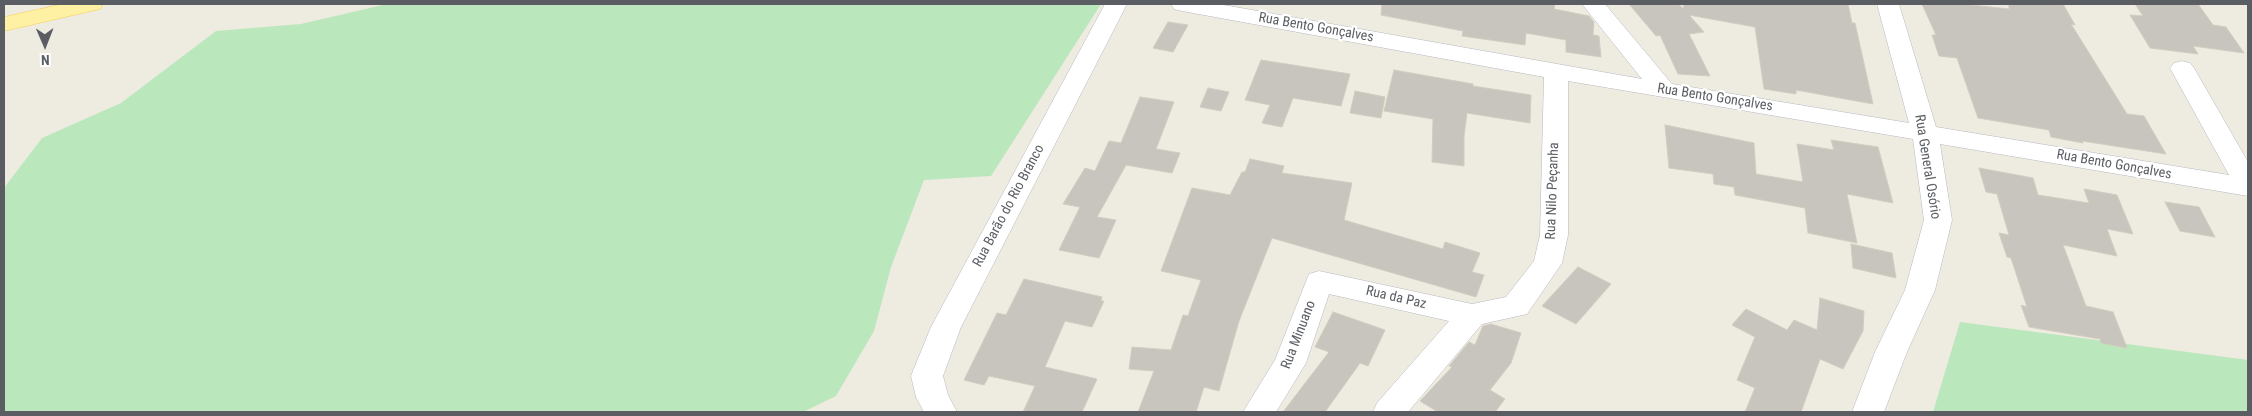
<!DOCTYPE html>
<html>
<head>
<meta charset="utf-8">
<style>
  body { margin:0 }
  #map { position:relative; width:2252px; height:416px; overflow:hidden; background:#eeebe1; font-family:"Roboto Condensed",sans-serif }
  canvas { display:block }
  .frame { position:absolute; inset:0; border:5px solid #5a5e63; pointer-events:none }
  .north { position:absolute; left:20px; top:20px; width:50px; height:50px; -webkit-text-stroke:4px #fff; paint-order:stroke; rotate:179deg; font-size:14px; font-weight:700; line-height:20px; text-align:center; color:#5a5e63 }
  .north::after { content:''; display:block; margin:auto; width:18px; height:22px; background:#5a5e63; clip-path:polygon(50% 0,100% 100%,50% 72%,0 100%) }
</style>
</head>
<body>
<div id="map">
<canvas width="2252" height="416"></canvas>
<div class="frame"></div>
<div class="north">N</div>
</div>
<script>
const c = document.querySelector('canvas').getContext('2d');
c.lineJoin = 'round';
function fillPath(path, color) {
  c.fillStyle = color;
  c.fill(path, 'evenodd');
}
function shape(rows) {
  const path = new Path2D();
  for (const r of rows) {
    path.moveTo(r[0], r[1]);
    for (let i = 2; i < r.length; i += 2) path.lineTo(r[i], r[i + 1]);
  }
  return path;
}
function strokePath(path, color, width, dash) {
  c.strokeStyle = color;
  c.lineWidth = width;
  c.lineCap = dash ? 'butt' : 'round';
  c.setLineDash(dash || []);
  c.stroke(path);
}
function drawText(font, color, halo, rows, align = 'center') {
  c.font = font + ' "Roboto Condensed",sans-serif';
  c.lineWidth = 4.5;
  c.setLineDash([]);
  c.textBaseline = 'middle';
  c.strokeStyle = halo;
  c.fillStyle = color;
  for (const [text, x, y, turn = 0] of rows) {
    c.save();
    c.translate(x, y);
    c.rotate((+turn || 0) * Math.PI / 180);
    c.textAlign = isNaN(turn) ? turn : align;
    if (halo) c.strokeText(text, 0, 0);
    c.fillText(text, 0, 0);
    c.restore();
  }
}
fillPath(shape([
  [387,4,1101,4,991,176,924,180,891,267,874,331,836,396,803,412,4,412,4,188,42,138,121,103,216,31,301,24],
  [1960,322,2248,360,2248,412,1933,412]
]), '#bbe7bc');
const building = shape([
  [1382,4,1555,4,1554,9,1589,16,1594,22,1593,35,1599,36,1601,57,1566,52,1566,40,1526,33,1525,45,1462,36,1463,31,1381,15,1382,4],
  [1629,4,1679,4,1683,9,1684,4,1848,4,1852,23,1855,23,1873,104,1796,90,1796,94,1764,89,1755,27,1689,15,1704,32,1689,34,1710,76,1678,74,1660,35,1656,36,1629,4],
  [1922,4,1962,4,2009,9,2009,4,2063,4,2075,25,2071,24,2127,114,2144,116,2166,154,2082,141,2083,143,2051,137,2049,130,1978,118,1957,58,1939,56,1932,35,1936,35,1922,4],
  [2135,4,2198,4,2213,25,2226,27,2244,53,2193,46,2198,54,2150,48,2130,15,2143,16,2135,4],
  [1168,22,1188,25,1173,52,1153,48,1168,22],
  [1261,60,1350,74,1341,106,1293,98,1282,127,1262,123,1270,105,1245,100,1261,60],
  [1394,70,1473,84,1473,86,1531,95,1530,123,1467,113,1464,136,1464,166,1432,162,1433,119,1384,111,1394,70],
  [1208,88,1229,92,1221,111,1200,107,1208,88],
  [1355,91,1385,97,1381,118,1350,113,1355,91],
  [1140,97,1174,102,1156,149,1180,153,1172,173,1126,165,1097,217,1116,220,1099,258,1059,250,1080,207,1063,204,1085,168,1095,171,1109,141,1121,143,1140,97],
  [1665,125,1754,143,1756,174,1803,182,1797,144,1834,150,1831,140,1878,147,1893,203,1847,194,1857,243,1808,233,1805,208,1735,195,1734,187,1714,184,1713,174,1669,168,1665,125],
  [1250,159,1284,166,1282,173,1352,183,1344,220,1443,249,1445,242,1480,253,1472,272,1484,275,1476,297,1272,238,1239,321,1219,391,1204,387,1196,412,1138,412,1154,371,1129,369,1132,347,1171,350,1183,315,1188,316,1201,280,1161,271,1192,188,1230,195,1242,172,1245,172,1250,159],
  [1979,168,2033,178,2038,195,2089,203,2084,189,2117,195,2133,234,2107,229,2117,256,2063,245,2086,306,2113,312,2127,348,2101,343,2100,339,2029,327,2021,305,2027,307,2011,258,2007,257,1999,233,2009,235,1997,194,1986,192,1979,168],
  [2165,202,2199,207,2215,237,2180,231,2165,202],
  [1851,244,1892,253,1896,278,1853,268,1851,244],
  [1578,267,1611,284,1576,324,1542,306,1578,267],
  [1024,279,1102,297,1101,301,1104,301,1092,327,1065,321,1045,367,1097,379,1082,412,1023,412,1035,386,989,376,984,385,964,380,997,313,1006,315,1024,279],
  [1820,298,1864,311,1863,331,1843,369,1820,359,1801,412,1745,412,1755,388,1737,380,1755,337,1732,325,1746,309,1787,330,1794,320,1817,330,1820,298],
  [1333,312,1385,330,1368,366,1360,363,1325,412,1283,412,1329,352,1315,347,1333,312],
  [1491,324,1521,333,1511,363,1490,390,1505,399,1495,412,1438,412,1420,401,1452,367,1449,366,1469,342,1475,345,1483,326,1491,324]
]);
fillPath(building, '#c8c5be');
strokePath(building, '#d2ccbf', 1);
const minor = shape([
  [1105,4,1127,4,961,327,943,376,948,395,957,412,924,412,916,397,911,376,931,327,1105,4],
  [1171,4,1218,4,1642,79,1582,4,1605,4,1672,84,1909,123,1877,4,1899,4,1936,127,2229,175,2170,68,2174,63,2182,61,2190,63,2194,68,2248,162,2248,196,1940,144,1952,220,1935,290,1907,352,1884,412,1852,412,1875,352,1905,290,1924,220,1913,139,1568,81,1568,235,1562,263,1527,314,1482,324,1408,412,1373,412,1377,403,1449,321,1329,294,1306,363,1276,412,1243,412,1275,360,1309,274,1319,271,1472,304,1506,297,1534,261,1540,235,1544,77,1182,11,1174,9,1171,4]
]);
const major = shape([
  [63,4,103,4,100,9,4,31,4,17,63,4]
]);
strokePath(minor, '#b7b9bf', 1);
strokePath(major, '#f9ca4f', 1);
fillPath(minor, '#fff');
fillPath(major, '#fff1a4');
drawText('14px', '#5a5e63', '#fff', [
  ["Rua Bento Gonçalves",1316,28,10],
  ["Rua Bento Gonçalves",1715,98,9],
  ["Rua Bento Gonçalves",2114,165,10],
  ["Rua General Osório",1927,167,81],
  ["Rua Nilo Peçanha",1553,191,-88],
  ["Rua Barão do Rio Branco",1009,206,-62],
  ["Rua da Paz",1396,298,13],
  ["Rua Minuano",1299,335,-69]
]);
</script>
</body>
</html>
